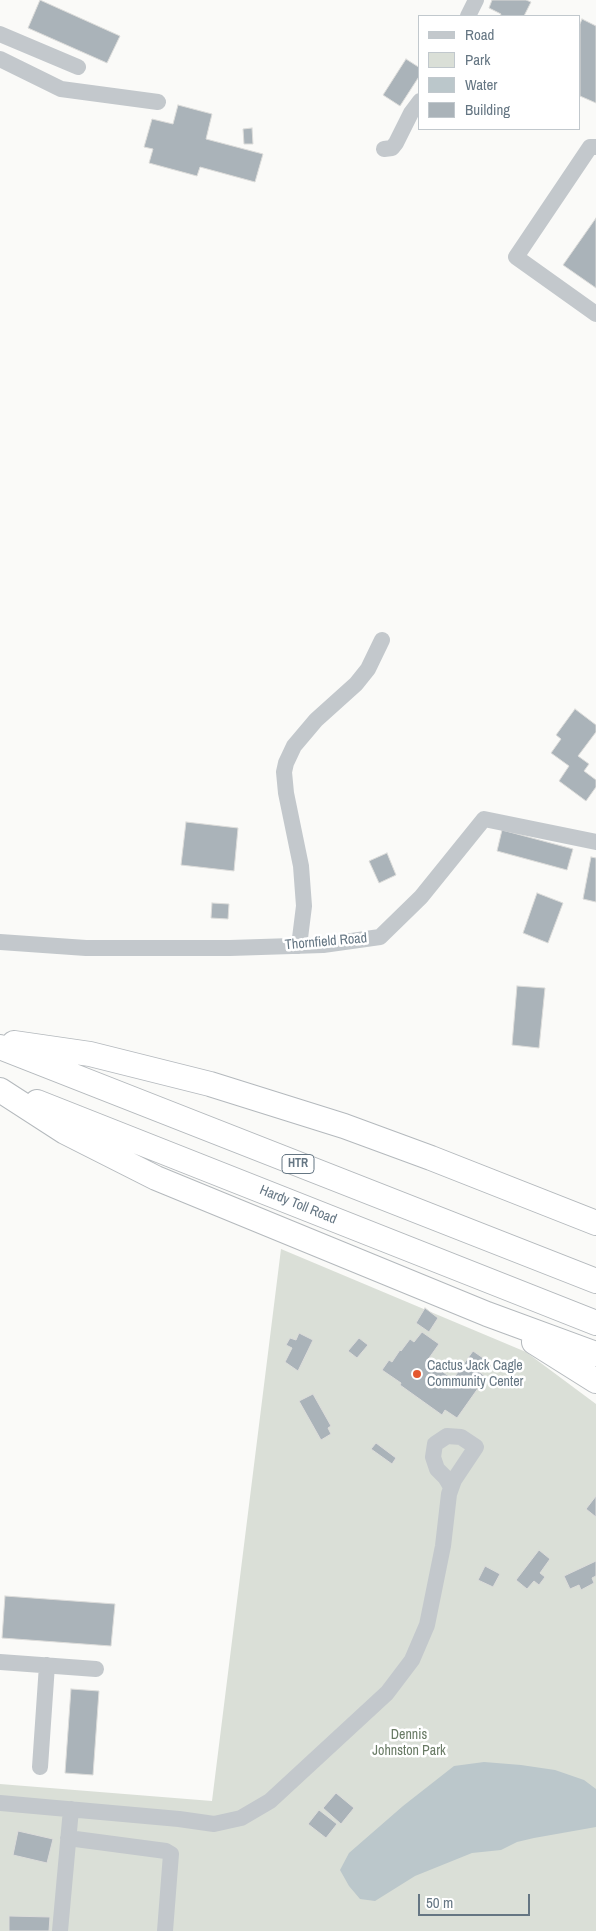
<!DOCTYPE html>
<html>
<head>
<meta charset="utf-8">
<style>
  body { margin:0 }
  #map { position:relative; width:596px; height:1931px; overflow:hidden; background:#fafaf8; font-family:"Archivo Narrow",sans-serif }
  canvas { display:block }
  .legend { position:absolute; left:418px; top:15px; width:162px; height:115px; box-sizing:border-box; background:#fff; border:1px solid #c1c8cd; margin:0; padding:6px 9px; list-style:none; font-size:15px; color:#657683 }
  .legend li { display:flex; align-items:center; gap:10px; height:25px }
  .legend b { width:25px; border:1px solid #c1c8cd }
  .scale { position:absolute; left:418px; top:1894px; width:112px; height:22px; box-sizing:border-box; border:2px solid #657683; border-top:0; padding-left:6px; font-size:15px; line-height:18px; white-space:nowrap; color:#657683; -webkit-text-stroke:4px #fff; paint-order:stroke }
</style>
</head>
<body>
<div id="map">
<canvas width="596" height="1931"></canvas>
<ul class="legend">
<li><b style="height:6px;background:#c3c8cc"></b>Road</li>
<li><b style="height:14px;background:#dadfd7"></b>Park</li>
<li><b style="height:14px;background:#bbc7cb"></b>Water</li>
<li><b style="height:14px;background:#aab3b9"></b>Building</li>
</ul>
<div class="scale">50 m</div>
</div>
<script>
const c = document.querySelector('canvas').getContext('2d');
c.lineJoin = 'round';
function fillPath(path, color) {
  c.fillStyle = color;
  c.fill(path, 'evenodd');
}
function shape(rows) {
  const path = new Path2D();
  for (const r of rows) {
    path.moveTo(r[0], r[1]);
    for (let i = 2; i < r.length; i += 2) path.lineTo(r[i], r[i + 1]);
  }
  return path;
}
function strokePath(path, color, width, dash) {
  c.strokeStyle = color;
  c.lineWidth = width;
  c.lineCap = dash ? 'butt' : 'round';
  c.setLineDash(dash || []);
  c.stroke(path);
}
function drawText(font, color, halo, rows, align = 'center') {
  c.font = font + ' "Archivo Narrow",sans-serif';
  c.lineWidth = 5;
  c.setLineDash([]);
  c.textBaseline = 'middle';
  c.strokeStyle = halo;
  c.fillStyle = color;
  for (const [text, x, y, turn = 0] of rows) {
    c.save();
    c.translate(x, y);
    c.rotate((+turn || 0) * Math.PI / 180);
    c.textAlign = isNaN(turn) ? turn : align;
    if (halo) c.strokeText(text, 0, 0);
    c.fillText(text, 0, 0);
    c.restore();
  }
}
fillPath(shape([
  [281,1249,526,1352,596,1404,596,1931,0,1931,0,1784,212,1801]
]), '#dadfd7');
fillPath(shape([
  [484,1762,521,1765,555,1770,584,1780,596,1789,596,1827,534,1838,517,1842,501,1850,472,1853,415,1876,375,1901,360,1899,349,1886,340,1870,349,1853,403,1806,454,1766]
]), '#bbc7cb');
const building = shape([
  [40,0,120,36,107,63,28,28,40,0],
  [492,0,526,0,531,2,524,16,500,16,501,14,489,8,492,0],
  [582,19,596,26,596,103,580,96,580,24,582,19],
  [406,59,420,68,420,75,400,106,383,95,406,59],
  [178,105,212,114,206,139,263,154,255,182,200,167,197,176,149,163,153,149,144,147,152,119,173,124,178,105],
  [252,128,253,144,244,144,243,129,252,128],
  [596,218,596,288,563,265,596,218],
  [575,709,596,725,596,732,578,756,589,764,584,771,596,780,596,787,586,801,559,781,569,766,551,753,561,739,556,735,575,709],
  [186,822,238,828,234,871,181,865,186,822],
  [502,830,573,849,567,870,497,851,502,830],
  [387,853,396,875,379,883,369,861,387,853],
  [591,857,596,858,596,902,583,899,591,857],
  [537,893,563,903,548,943,523,933,537,893],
  [212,903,229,904,228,919,211,918,212,903],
  [517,986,545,988,539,1048,512,1045,517,986],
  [425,1308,438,1318,429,1332,416,1323,425,1308],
  [422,1332,439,1344,427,1361,453,1379,473,1351,486,1360,478,1371,486,1377,457,1418,445,1410,442,1415,400,1385,401,1383,382,1370,389,1360,392,1362,400,1350,401,1351,410,1339,414,1342,422,1332],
  [299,1333,313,1340,298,1371,285,1362,292,1348,286,1345,290,1338,296,1340,299,1333],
  [359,1338,368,1345,357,1358,348,1351,359,1338],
  [313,1394,331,1426,328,1428,331,1434,321,1440,299,1401,313,1394],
  [376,1443,396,1458,392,1464,371,1449,376,1443],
  [596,1496,596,1517,586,1509,596,1496],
  [539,1550,550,1559,540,1573,545,1577,539,1585,534,1581,527,1589,516,1580,539,1550],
  [596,1561,596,1576,592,1578,594,1583,581,1590,579,1585,570,1589,564,1576,596,1561],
  [485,1566,500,1574,493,1587,478,1580,485,1566],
  [5,1596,115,1604,111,1646,2,1638,5,1596],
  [71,1689,99,1691,93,1775,65,1773,71,1689],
  [336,1793,354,1808,341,1824,323,1808,336,1793],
  [319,1810,337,1824,326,1838,308,1824,319,1810],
  [18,1831,53,1839,47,1863,13,1855,18,1831],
  [9,1916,50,1917,49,1931,9,1931,9,1916]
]);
fillPath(building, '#aab3b9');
strokePath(building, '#dcdcda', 1);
const highway = shape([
  [14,1043,90,1054,210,1084,344,1126,431,1158,596,1223],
  [0,1047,596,1281],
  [0,1090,65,1132,156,1178,487,1314,596,1354],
  [37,1102,596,1323],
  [534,1342,596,1381]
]);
strokePath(highway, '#b4b9bd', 26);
strokePath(shape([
  [468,16,476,0],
  [0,34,78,67],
  [0,59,61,89,158,102],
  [596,147,590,147,516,257,596,314],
  [384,149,392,148,396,143,411,113,420,101],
  [0,942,86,948,230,948,323,945,380,937,421,897,484,819,596,842],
  [299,946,304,906,301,866,286,793,284,772,286,763,294,746,316,720,356,684,368,669,382,640],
  [0,1662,96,1669],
  [40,1767,47,1665],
  [0,1803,179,1819,214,1824,241,1818,270,1801,387,1693,412,1660,427,1625,443,1546,449,1494,454,1480,476,1447,461,1437,447,1436,435,1444,433,1457,437,1469,445,1477,451,1487],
  [68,1838,166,1851,171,1854,165,1931],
  [60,1931,71,1809]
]), '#c3c8cc', 16);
strokePath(highway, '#fff', 24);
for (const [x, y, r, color] of [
  [417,1374,5,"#e4572e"]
]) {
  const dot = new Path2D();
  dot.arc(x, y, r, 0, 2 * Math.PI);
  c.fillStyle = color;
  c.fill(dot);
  strokePath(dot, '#fff', 2);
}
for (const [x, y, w] of [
  [298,1164,32]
]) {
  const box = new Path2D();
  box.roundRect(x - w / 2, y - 9.5, w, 19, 4);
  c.fillStyle = '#fff';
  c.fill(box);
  strokePath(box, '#657683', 1);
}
drawText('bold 12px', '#657683', null, [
  ["HTR",298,1164]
]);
drawText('14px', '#657683', '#fff', [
  ["Thornfield Road",326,942,-5],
  ["Hardy Toll Road",298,1205,22]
]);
drawText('14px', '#657683', '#fff', [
  ["Cactus Jack Cagle",427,1366],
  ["Community Center",427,1382]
], 'left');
drawText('14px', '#687a64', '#fff', [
  ["Dennis",409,1735],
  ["Johnston Park",409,1751]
]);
</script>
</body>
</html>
